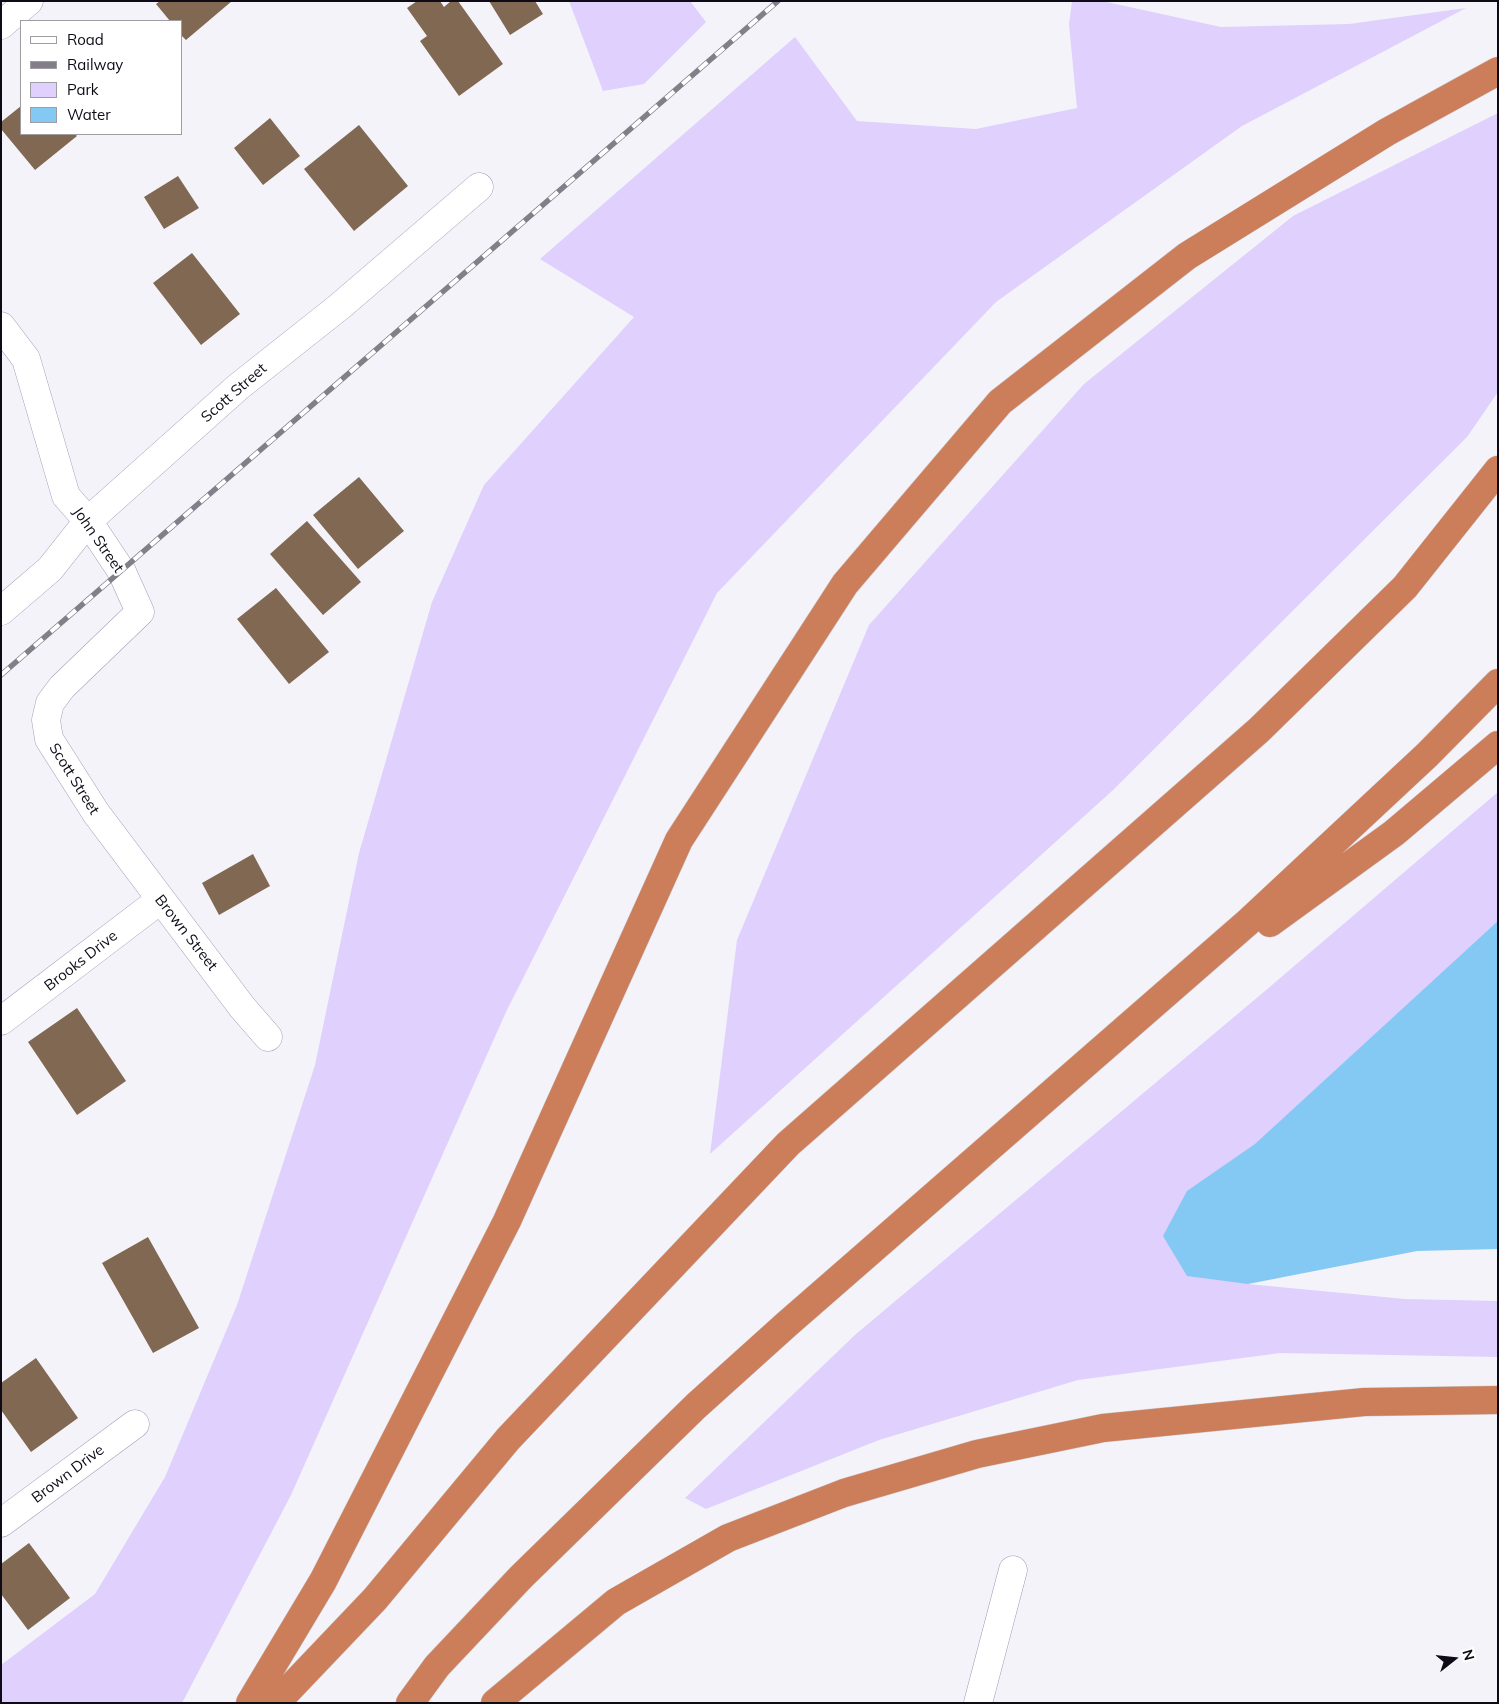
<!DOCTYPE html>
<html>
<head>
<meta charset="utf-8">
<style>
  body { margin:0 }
  #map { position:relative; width:1499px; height:1704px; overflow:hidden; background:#f5f3fa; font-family:Mulish,sans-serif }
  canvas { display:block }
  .frame { position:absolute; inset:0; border:2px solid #0f0b16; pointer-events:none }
  .legend { position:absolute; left:20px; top:20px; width:162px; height:115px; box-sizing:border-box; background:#fff; border:1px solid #9f9da2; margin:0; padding:6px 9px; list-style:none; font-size:15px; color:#0f0b16 }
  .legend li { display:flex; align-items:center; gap:10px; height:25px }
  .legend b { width:25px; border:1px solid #9f9da2 }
  .north { position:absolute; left:1429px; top:1634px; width:50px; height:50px; -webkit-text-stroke:4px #fff; paint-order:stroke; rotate:74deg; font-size:14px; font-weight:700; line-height:20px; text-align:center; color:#0f0b16 }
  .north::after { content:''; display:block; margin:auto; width:18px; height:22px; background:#0f0b16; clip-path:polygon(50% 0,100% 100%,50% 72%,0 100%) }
</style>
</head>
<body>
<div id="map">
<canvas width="1499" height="1704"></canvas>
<div class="frame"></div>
<ul class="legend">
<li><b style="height:6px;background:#fff"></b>Road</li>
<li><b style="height:6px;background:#827f88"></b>Railway</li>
<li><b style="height:14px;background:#dfd0fd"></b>Park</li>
<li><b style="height:14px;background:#84c8f4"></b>Water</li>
</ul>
<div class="north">N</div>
</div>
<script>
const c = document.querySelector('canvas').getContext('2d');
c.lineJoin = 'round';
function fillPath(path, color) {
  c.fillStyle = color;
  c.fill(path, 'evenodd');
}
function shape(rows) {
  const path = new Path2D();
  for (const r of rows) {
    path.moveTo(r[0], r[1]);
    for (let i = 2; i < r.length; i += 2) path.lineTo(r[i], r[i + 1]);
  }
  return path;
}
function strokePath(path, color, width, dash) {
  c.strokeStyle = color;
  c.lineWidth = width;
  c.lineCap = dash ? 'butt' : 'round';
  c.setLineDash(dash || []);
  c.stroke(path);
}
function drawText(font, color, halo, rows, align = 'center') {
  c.font = font + ' Mulish,sans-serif';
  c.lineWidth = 5;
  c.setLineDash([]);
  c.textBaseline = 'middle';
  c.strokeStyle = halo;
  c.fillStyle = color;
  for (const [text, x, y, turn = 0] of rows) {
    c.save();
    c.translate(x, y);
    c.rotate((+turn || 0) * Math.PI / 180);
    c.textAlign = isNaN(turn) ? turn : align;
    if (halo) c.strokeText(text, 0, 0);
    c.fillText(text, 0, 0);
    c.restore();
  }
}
fillPath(shape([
  [569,1,690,1,706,22,644,84,603,91],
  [1072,1,1102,1,1221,27,1349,24,1466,8,1242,126,996,302,717,593,506,1012,291,1495,182,1703,1,1703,1,1665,95,1594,165,1477,237,1305,315,1065,359,853,432,602,484,485,634,317,540,259,795,37,857,121,976,129,1077,108,1069,24],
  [1498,113,1498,392,1467,437,1112,791,710,1154,737,940,869,625,1084,384,1293,216],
  [1498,792,1498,951,1204,1252,1248,1284,1405,1299,1498,1301,1498,1357,1280,1353,1078,1380,879,1440,706,1509,685,1498,856,1334,1265,991]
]), '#dfd0fd');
fillPath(shape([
  [1498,921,1498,1249,1417,1251,1248,1284,1187,1276,1163,1236,1187,1191,1255,1144]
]), '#84c8f4');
fillPath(shape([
  [160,1,232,1,186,40,181,35,181,21,170,21,156,4],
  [417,1,440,1,444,7,451,1,458,1,503,64,459,96,420,41,427,36,407,8],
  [489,1,535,1,543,14,510,35],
  [21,106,21,134,75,134,77,136,35,170,1,129,1,122],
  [270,118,300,156,263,185,234,148],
  [359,125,408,186,354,231,304,169],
  [178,176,199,208,164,229,144,197],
  [192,253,240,314,201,345,153,283],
  [359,477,404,531,358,569,313,515],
  [307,521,361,582,323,615,270,554],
  [276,588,329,652,289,684,237,619],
  [253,854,270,886,219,915,202,883],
  [77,1008,126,1081,77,1115,28,1042],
  [148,1237,199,1328,153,1353,102,1263],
  [36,1358,78,1418,31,1452,1,1410,1,1383],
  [29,1543,70,1598,28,1630,1,1594,1,1564]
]), '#816852');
const minor = shape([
  [1,25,29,1],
  [1,326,26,359,66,496,88,521,122,572,140,612,62,687,50,703,46,720,49,739,96,813,242,1007,268,1037],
  [1,611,50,569,88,521,238,387,339,307,479,187],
  [1,1021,160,900],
  [1,1523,135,1424],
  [978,1703,1013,1570]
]);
const highway = shape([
  [1270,923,1394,833,1498,745],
  [250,1703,323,1581,507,1221,679,840,845,584,1000,402,1187,256,1387,132,1498,71],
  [276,1703,375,1599,508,1439,788,1144,1259,730,1405,587,1498,470],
  [410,1703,437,1666,521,1577,696,1406,787,1324,1248,922,1427,755,1498,683],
  [495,1703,616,1602,728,1538,844,1493,977,1454,1103,1428,1364,1402,1498,1400]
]);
strokePath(minor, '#a49ab9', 29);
strokePath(highway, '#cfced0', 29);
strokePath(minor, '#fff', 28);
strokePath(highway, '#cc7e5b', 28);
const rail = shape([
  [1,675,778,1]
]);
strokePath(rail, '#827f88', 5.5);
strokePath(rail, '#fff', 4, [11]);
drawText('15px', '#0f0b16', '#fff', [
  ["Scott Street",234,393,-41],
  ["John Street",98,540,55],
  ["Scott Street",74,779,58],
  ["Brown Street",186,933,52],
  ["Brooks Drive",81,961,-38],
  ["Brown Drive",68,1474,-37]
]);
</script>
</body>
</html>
